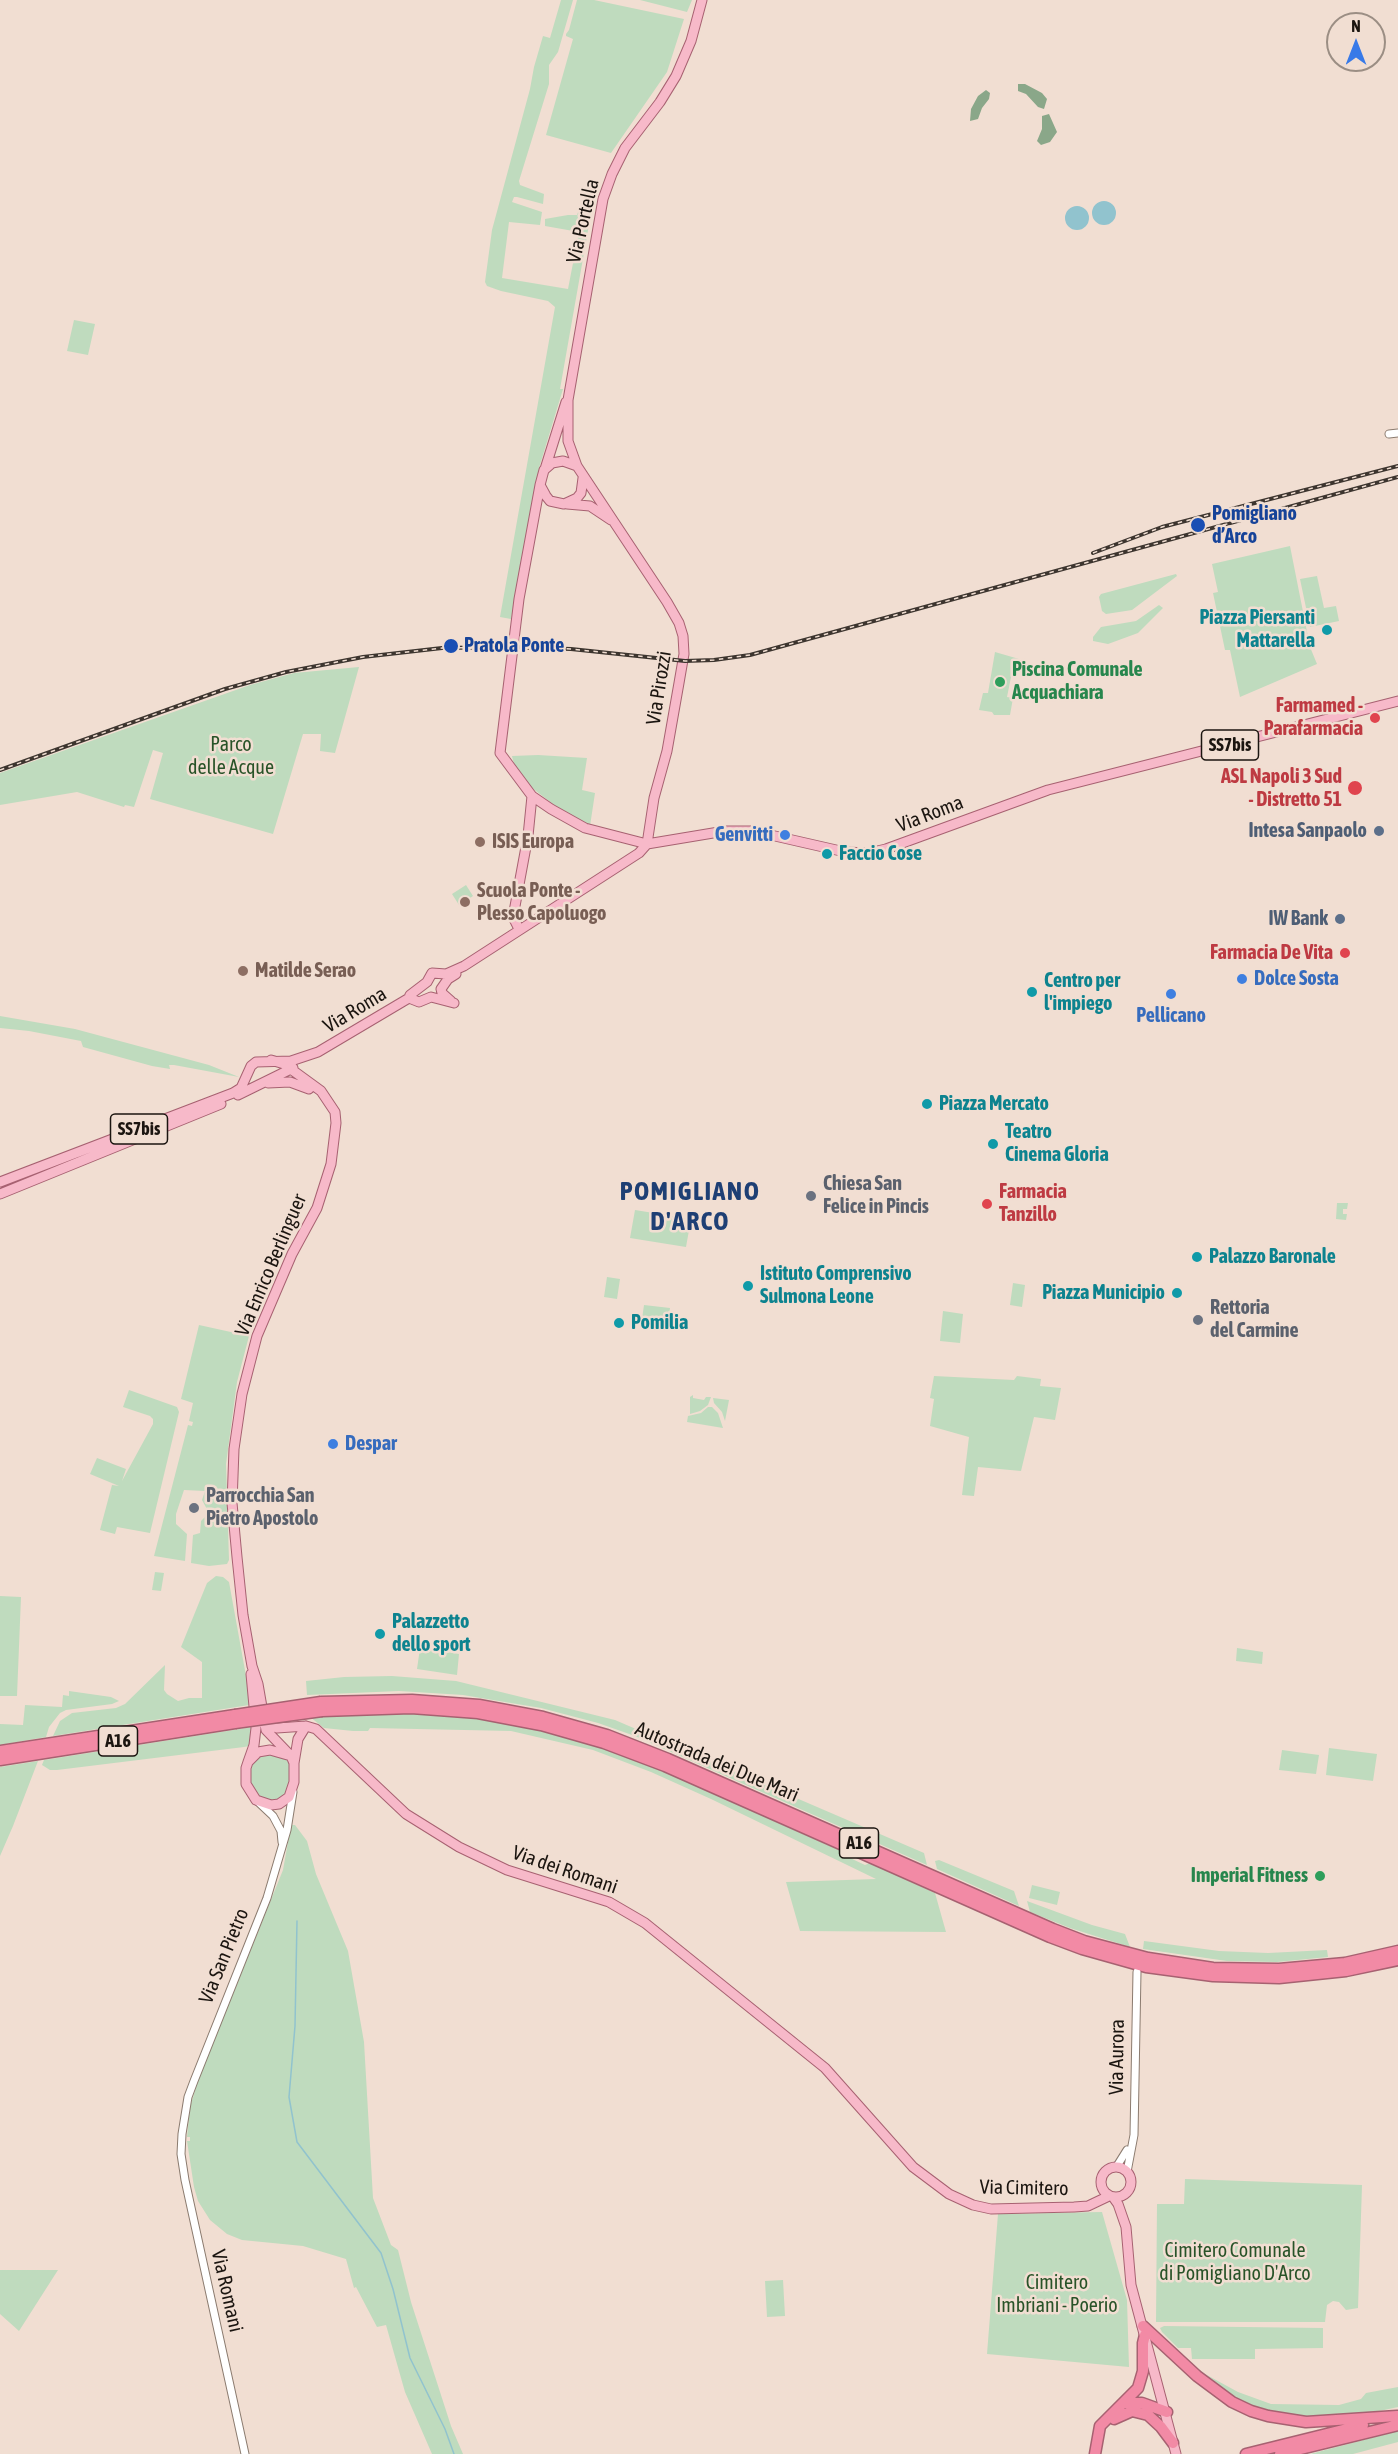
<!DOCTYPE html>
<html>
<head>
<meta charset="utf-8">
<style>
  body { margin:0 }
  #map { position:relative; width:1398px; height:2454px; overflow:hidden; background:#f1ded2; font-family:"Asap Condensed",sans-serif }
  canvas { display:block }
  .north { position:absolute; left:1326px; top:12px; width:60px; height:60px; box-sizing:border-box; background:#f1ded2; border:2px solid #9b8e84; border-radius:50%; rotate:0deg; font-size:16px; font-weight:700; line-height:24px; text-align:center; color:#1b1510 }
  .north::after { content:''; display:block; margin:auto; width:21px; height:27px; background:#387ae8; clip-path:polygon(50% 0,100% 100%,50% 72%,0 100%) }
</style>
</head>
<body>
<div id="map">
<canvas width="1398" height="2454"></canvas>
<div class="north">N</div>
</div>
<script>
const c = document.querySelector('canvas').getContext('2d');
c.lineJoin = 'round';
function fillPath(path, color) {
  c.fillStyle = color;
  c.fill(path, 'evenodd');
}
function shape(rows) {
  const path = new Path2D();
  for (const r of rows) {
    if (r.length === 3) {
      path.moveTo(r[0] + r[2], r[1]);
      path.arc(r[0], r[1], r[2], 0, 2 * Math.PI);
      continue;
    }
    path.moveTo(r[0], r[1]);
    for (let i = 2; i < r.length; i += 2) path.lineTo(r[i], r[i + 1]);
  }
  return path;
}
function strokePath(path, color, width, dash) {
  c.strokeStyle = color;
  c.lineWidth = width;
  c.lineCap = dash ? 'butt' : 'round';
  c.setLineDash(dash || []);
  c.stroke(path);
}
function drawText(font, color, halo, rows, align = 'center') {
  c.font = font + ' "Asap Condensed",sans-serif';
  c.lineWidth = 5;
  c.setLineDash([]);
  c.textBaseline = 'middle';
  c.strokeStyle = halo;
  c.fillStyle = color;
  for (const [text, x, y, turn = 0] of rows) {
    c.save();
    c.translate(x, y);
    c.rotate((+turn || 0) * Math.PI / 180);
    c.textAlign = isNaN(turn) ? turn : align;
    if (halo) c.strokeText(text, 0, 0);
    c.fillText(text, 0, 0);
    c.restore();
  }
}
fillPath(shape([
  [561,0,573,0,558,52,549,65,549,84,519,181,520,185,544,194,543,204,517,197,514,197,512,202,542,212,540,225,509,222,502,278,568,289,579,232,545,226,545,219,568,215,577,215,580,207,584,207,587,196,594,196,560,389,563,389,539,468,511,619,500,617,555,307,548,301,501,291,487,286,485,282,492,230,530,89,534,67,543,36,550,38],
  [577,0,594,0,684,19,667,72,611,153,546,135,573,39,566,36,566,34,569,30],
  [640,0,692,0,687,12],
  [74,320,95,324,88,355,67,351],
  [1290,546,1310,647,1317,664,1240,697,1230,650,1225,650,1213,593,1218,592,1212,564],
  [1176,574,1177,576,1132,610,1106,614,1102,611,1099,597,1101,594],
  [1317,576,1324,608,1336,606,1339,621,1310,627,1300,579],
  [1159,605,1163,608,1138,633,1108,644,1093,641,1093,637,1101,627,1136,621],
  [995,652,1019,659,1017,672,1012,672,1007,697,1013,698,1010,715,994,715,992,712,979,710,983,693,988,693],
  [359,667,335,753,320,751,321,734,303,734,273,834,150,799,163,753,153,750,134,807,125,805,124,807,77,792,0,805,0,773,250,685,294,673],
  [538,755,587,758,582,790,595,793,590,826,562,811,532,788,515,768,512,756],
  [466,885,473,896,459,905,452,894],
  [0,1016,75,1029,209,1065,239,1077,174,1065,169,1065,170,1069,152,1066,83,1047,81,1041,29,1031,0,1028],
  [1337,1203,1348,1203,1347,1209,1343,1209,1343,1214,1347,1214,1346,1220,1336,1219],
  [635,1210,691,1219,686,1247,630,1238],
  [607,1277,620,1279,617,1299,604,1297],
  [1013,1283,1025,1285,1022,1307,1010,1305],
  [644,1305,670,1308,668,1323,642,1319],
  [943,1311,963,1314,960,1343,940,1341],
  [199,1325,249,1336,237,1382,226,1464,229,1560,227,1564,209,1566,191,1563,193,1535,200,1533,201,1521,209,1513,202,1500,205,1491,184,1490,176,1514,176,1524,187,1534,185,1561,154,1556,188,1425,192,1426,193,1422,189,1421,193,1403,181,1399],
  [934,1376,1014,1380,1017,1376,1041,1379,1040,1386,1061,1388,1055,1420,1034,1417,1021,1471,978,1467,974,1496,962,1495,969,1437,930,1426,934,1399,930,1398],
  [129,1390,177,1407,179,1412,150,1533,117,1527,115,1534,100,1530,112,1485,119,1486,90,1474,97,1458,126,1469,122,1481,153,1424,153,1419,150,1416,123,1407],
  [693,1395,693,1398,704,1400,706,1397,711,1397,708,1405,700,1411,690,1414,690,1397],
  [713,1398,729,1400,725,1421,722,1412,714,1403],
  [708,1407,712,1407,718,1413,723,1428,687,1422,688,1416,701,1413],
  [155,1572,164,1573,161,1591,152,1590],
  [216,1576,223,1577,229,1582,248,1687,249,1705,53,1736,60,1721,72,1713,116,1708,125,1704,165,1665,164,1690,167,1694,178,1701,189,1698,202,1698,202,1662,181,1647,207,1583],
  [0,1596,21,1597,17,1696,0,1696],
  [420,1648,459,1654,457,1675,417,1669],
  [1237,1648,1263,1652,1262,1664,1236,1661],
  [392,1676,456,1681,615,1720,924,1853,927,1865,635,1736,598,1723,541,1708,463,1695,399,1691,307,1695,306,1681,344,1677],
  [69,1691,111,1697,119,1701,112,1704,66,1710,60,1713,49,1727,46,1737,0,1745,0,1724,23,1725,25,1705,62,1707,63,1695,69,1696],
  [377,1712,457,1716,508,1722,588,1742,647,1764,850,1855,850,1858,865,1865,870,1863,935,1893,946,1932,800,1931,786,1882,876,1879,711,1799,651,1772,593,1750,511,1731,370,1728,368,1731,353,1731,324,1728,310,1717],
  [252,1727,249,1746,244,1747,57,1770,50,1770,42,1765,44,1760],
  [1329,1748,1377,1754,1373,1781,1326,1775],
  [1282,1750,1319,1755,1316,1774,1279,1770],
  [266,1753,284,1757,289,1763,289,1791,281,1801,261,1800,251,1788,249,1774,251,1766,255,1760],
  [38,1761,13,1826,0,1856,0,1767],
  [291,1825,295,1825,307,1841,316,1874,348,1951,364,2042,373,2198,391,2245,398,2250,411,2302,451,2426,463,2454,432,2454,405,2392,386,2325,377,2327,356,2287,354,2288,346,2259,303,2246,242,2240,227,2234,210,2220,198,2201,194,2187,187,2141,190,2141,190,2137,187,2137,190,2107,198,2081,283,1870],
  [939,1860,1014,1891,1019,1906,937,1869,935,1861],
  [1032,1885,1060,1892,1057,1905,1029,1898],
  [1027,1901,1092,1925,1125,1934,1130,1947,1070,1928,1030,1912],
  [1144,1941,1219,1951,1268,1953,1327,1950,1328,1957,1277,1962,1227,1961,1143,1949],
  [1185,2179,1362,2185,1358,2308,1346,2310,1339,2302,1333,2301,1327,2305,1325,2322,1156,2322,1157,2204,1184,2204],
  [1102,2212,1127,2300,1129,2367,987,2354,998,2214],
  [0,2270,58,2270,19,2331,0,2314],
  [783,2280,785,2316,767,2317,765,2281],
  [1164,2326,1323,2328,1323,2348,1255,2349,1255,2359,1192,2359,1191,2348,1178,2348,1162,2332,1160,2328],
  [1184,2358,1205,2374,1238,2392,1271,2404,1339,2405,1361,2399,1366,2393,1398,2387,1398,2407,1375,2412,1300,2417,1250,2407,1211,2383],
  [1398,2431,1398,2442,1353,2454,1310,2454]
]), '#bfdbbe');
fillPath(shape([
  [1018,84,1025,84,1042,93,1047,99,1044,109,1038,107,1026,94,1018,91],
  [986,90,990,93,989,99,982,108,978,119,970,121,971,109,978,96],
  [1049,114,1057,132,1050,142,1041,145,1037,141,1042,129,1042,116]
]), '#8aa789');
fillPath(shape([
  [1104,213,12],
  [1077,218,12]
]), '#91c3ce');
strokePath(shape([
  [297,1921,295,2026,289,2097,297,2142,381,2253,393,2289,410,2358,445,2429,454,2454]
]), '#91c3ce', 1.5);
const minor = shape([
  [1389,434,1398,433],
  [256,1800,273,1816,281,1831,282,1842],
  [1117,2166,1127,2150],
  [1127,2172,1134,2135,1137,1972],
  [245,2454,185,2180,181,2154,182,2134,188,2097,194,2081,267,1898,287,1830,293,1792]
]);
const major = shape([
  [577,466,568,441,568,400,603,199,612,174,625,148,660,102,676,76,691,41,702,0],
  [545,469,566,402],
  [583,478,581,493,577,498,564,504,550,501,546,496,540,485,544,470,552,463,563,461,577,466,667,602,679,623,683,636,684,654,679,683,667,751,654,798,647,844],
  [540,485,519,599,500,753,532,796,551,809,585,828,647,844],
  [567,504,590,506,611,520],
  [519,929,513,917,528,836,532,796],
  [451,1001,442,993,441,989,448,979,456,974],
  [454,1003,431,997,419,1002,409,998,410,995,427,982,432,973,446,974,464,966,639,853,647,844,725,831,753,831,845,852,868,853,886,849,1048,790,1398,701],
  [271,1060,284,1064,321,1091,335,1112,336,1123,331,1164,317,1208,292,1254,257,1336,242,1394,234,1449,232,1503,237,1557,243,1615,252,1666,258,1684,266,1730,291,1756],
  [268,1083,290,1082,309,1089],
  [238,1095,293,1068],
  [0,1182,233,1093,241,1088,251,1066,256,1062,291,1061,318,1052,409,998],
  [0,1194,221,1104],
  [264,1724,277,1728,306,1726,316,1729,406,1814,459,1847,507,1870,609,1902,645,1923,825,2068,913,2167,949,2194,973,2205,991,2209,1074,2207,1088,2206,1109,2196],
  [248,1762,258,1752,270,1750,291,1756,294,1763,294,1782,289,1797,279,1804,271,1805,256,1800,246,1784,246,1768,248,1762,254,1745,256,1728,251,1674],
  [294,1763,298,1739,306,1726],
  [1116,2182,15],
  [1113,2197,1118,2204,1126,2227,1131,2285,1176,2454]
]);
const highway = shape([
  [321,1702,412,1700,479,1705,543,1717,607,1735,668,1759,1053,1929,1084,1941,1148,1958,1213,1968,1279,1969,1345,1963,1398,1951],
  [322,1711,411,1708,478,1713,541,1725,604,1743,665,1766,1050,1937,1082,1949,1146,1967,1213,1976,1279,1978,1346,1971,1398,1960],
  [0,1751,235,1715],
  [0,1760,235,1723],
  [1143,2326,1197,2376,1232,2402,1251,2411,1268,2416,1306,2422,1397,2416],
  [1125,2403,1142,2403,1167,2412],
  [1114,2419,1132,2411,1148,2415,1161,2427,1173,2443],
  [1095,2454,1100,2426,1138,2388,1143,2371,1143,2343,1145,2335],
  [1246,2454,1363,2425],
  [1280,2454,1398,2425]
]);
strokePath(minor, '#8b7b6f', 9);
strokePath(major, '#a76171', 11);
strokePath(highway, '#a76171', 13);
strokePath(minor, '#fff', 7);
strokePath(major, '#f7b9c9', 9);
strokePath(highway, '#f28aa5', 10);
const rail = shape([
  [1093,553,1162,527,1398,466],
  [0,770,225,689,286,672,363,657,442,648,508,647,571,649,685,661,714,660,750,655,1398,477]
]);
strokePath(rail, '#3d352f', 4);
strokePath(rail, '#f1ded2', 1.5, [4.5]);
const highwayBridge = shape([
  [235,1715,321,1702],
  [235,1723,322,1711]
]);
strokePath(highwayBridge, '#a76171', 13, []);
strokePath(highwayBridge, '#f28aa5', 10);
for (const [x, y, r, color] of [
  [1198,525,8,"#1a4fb4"],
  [1327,630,6,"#0f9aa8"],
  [451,646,8,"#1a4fb4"],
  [1000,682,6,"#2e9e5b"],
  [1375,718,6,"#e0444e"],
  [1355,788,8,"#e0444e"],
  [1379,831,6,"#5c6f8a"],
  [785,835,6,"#3f7fe0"],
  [480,842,6,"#8d6e63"],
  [827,854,6,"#0f9aa8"],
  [465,902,6,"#8d6e63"],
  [1340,919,6,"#5c6f8a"],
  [1345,953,6,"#e0444e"],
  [243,971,6,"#8d6e63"],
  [1242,979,6,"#3f7fe0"],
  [1032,992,6,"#0f9aa8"],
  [1171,994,6,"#3f7fe0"],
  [927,1104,6,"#0f9aa8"],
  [993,1144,6,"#0f9aa8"],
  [811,1196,6,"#6b7280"],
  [987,1204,6,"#e0444e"],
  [1197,1257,6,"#0f9aa8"],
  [748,1286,6,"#0f9aa8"],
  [1177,1293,6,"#0f9aa8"],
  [1198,1320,6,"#6b7280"],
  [619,1323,6,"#0f9aa8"],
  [333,1444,6,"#3f7fe0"],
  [194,1508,6,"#6b7280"],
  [380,1634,6,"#0f9aa8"],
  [1320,1876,6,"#2e9e5b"]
]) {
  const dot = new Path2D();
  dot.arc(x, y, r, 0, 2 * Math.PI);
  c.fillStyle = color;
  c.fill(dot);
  strokePath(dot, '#f1ded2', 2);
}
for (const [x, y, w] of [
  [1230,745,57],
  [139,1129,57],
  [118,1741,39],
  [859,1843,39]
]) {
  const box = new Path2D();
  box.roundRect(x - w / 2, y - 15, w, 30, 4.5);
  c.fillStyle = '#f1ded2';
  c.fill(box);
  strokePath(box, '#1b1510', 1.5);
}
drawText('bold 18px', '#1b1510', null, [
  ["SS7bis",1230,745],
  ["SS7bis",139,1129],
  ["A16",118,1741],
  ["A16",859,1843]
]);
drawText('20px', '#1b1510', '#f1ded2', [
  ["Via Portella",583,221,-77],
  ["Via Pirozzi",659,688,-81],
  ["Via Roma",930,814,-21],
  ["Via Roma",355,1010,-31],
  ["Via Enrico Berlinguer",271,1265,-67],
  ["Autostrada dei Due Mari",717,1762,23],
  ["Via dei Romani",565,1870,19],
  ["Via San Pietro",224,1956,-68],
  ["Via Aurora",1117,2057,-89],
  ["Via Cimitero",1024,2188,1],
  ["Via Romani",227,2291,77]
]);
drawText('bold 20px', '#164399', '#f1ded2', [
  ["Pomigliano",1212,514],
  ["d’Arco",1212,537],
  ["Pratola Ponte",464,646]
], 'left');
drawText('bold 20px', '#0d838f', '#f1ded2', [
  ["Piazza Piersanti",1315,618,"right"],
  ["Mattarella",1315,641,"right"],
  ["Faccio Cose",839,854],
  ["Centro per",1044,981],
  ["l'impiego",1044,1004],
  ["Piazza Mercato",939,1104],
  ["Teatro",1005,1132],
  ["Cinema Gloria",1005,1155],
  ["Palazzo Baronale",1209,1257],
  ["Istituto Comprensivo",760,1274],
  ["Sulmona Leone",760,1297],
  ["Piazza Municipio",1165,1293,"right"],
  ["Pomilia",631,1323],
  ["Palazzetto",392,1622],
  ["dello sport",392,1645]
], 'left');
drawText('bold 20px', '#27864d', '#f1ded2', [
  ["Piscina Comunale",1012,670],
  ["Acquachiara",1012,693],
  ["Imperial Fitness",1308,1876,"right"]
], 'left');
drawText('bold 20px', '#be3a42', '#f1ded2', [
  ["Farmamed -",1363,706],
  ["Parafarmacia",1363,729],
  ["ASL Napoli 3 Sud",1342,777],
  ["- Distretto 51",1342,800],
  ["Farmacia De Vita",1333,953],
  ["Farmacia",999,1192,"left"],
  ["Tanzillo",999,1215,"left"]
], 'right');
drawText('20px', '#285328', '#f1ded2', [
  ["Parco",231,745],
  ["delle Acque",231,768],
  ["Cimitero Comunale",1235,2251],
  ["di Pomigliano D'Arco",1235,2274],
  ["Cimitero",1057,2283],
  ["Imbriani - Poerio",1057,2306]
]);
drawText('bold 20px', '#4e5e75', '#f1ded2', [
  ["Intesa Sanpaolo",1367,831],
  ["IW Bank",1328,919]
], 'right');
drawText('bold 20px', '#366cbe', '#f1ded2', [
  ["Genvitti",773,835,"right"],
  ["Dolce Sosta",1254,979],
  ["Pellicano",1171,1016,"center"],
  ["Despar",345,1444]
], 'left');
drawText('bold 20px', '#785e54', '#f1ded2', [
  ["ISIS Europa",492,842],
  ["Scuola Ponte -",477,891],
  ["Plesso Capoluogo",477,914],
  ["Matilde Serao",255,971]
], 'left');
drawText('bold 20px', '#5b616d', '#f1ded2', [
  ["Chiesa San",823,1184],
  ["Felice in Pincis",823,1207],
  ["Rettoria",1210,1308],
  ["del Carmine",1210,1331],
  ["Parrocchia San",206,1496],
  ["Pietro Apostolo",206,1519]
], 'left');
c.letterSpacing = '1.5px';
drawText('bold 26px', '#1e3f74', '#f1ded2', [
  ["POMIGLIANO",690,1192],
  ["D'ARCO",690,1222]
]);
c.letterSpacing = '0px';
</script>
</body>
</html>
